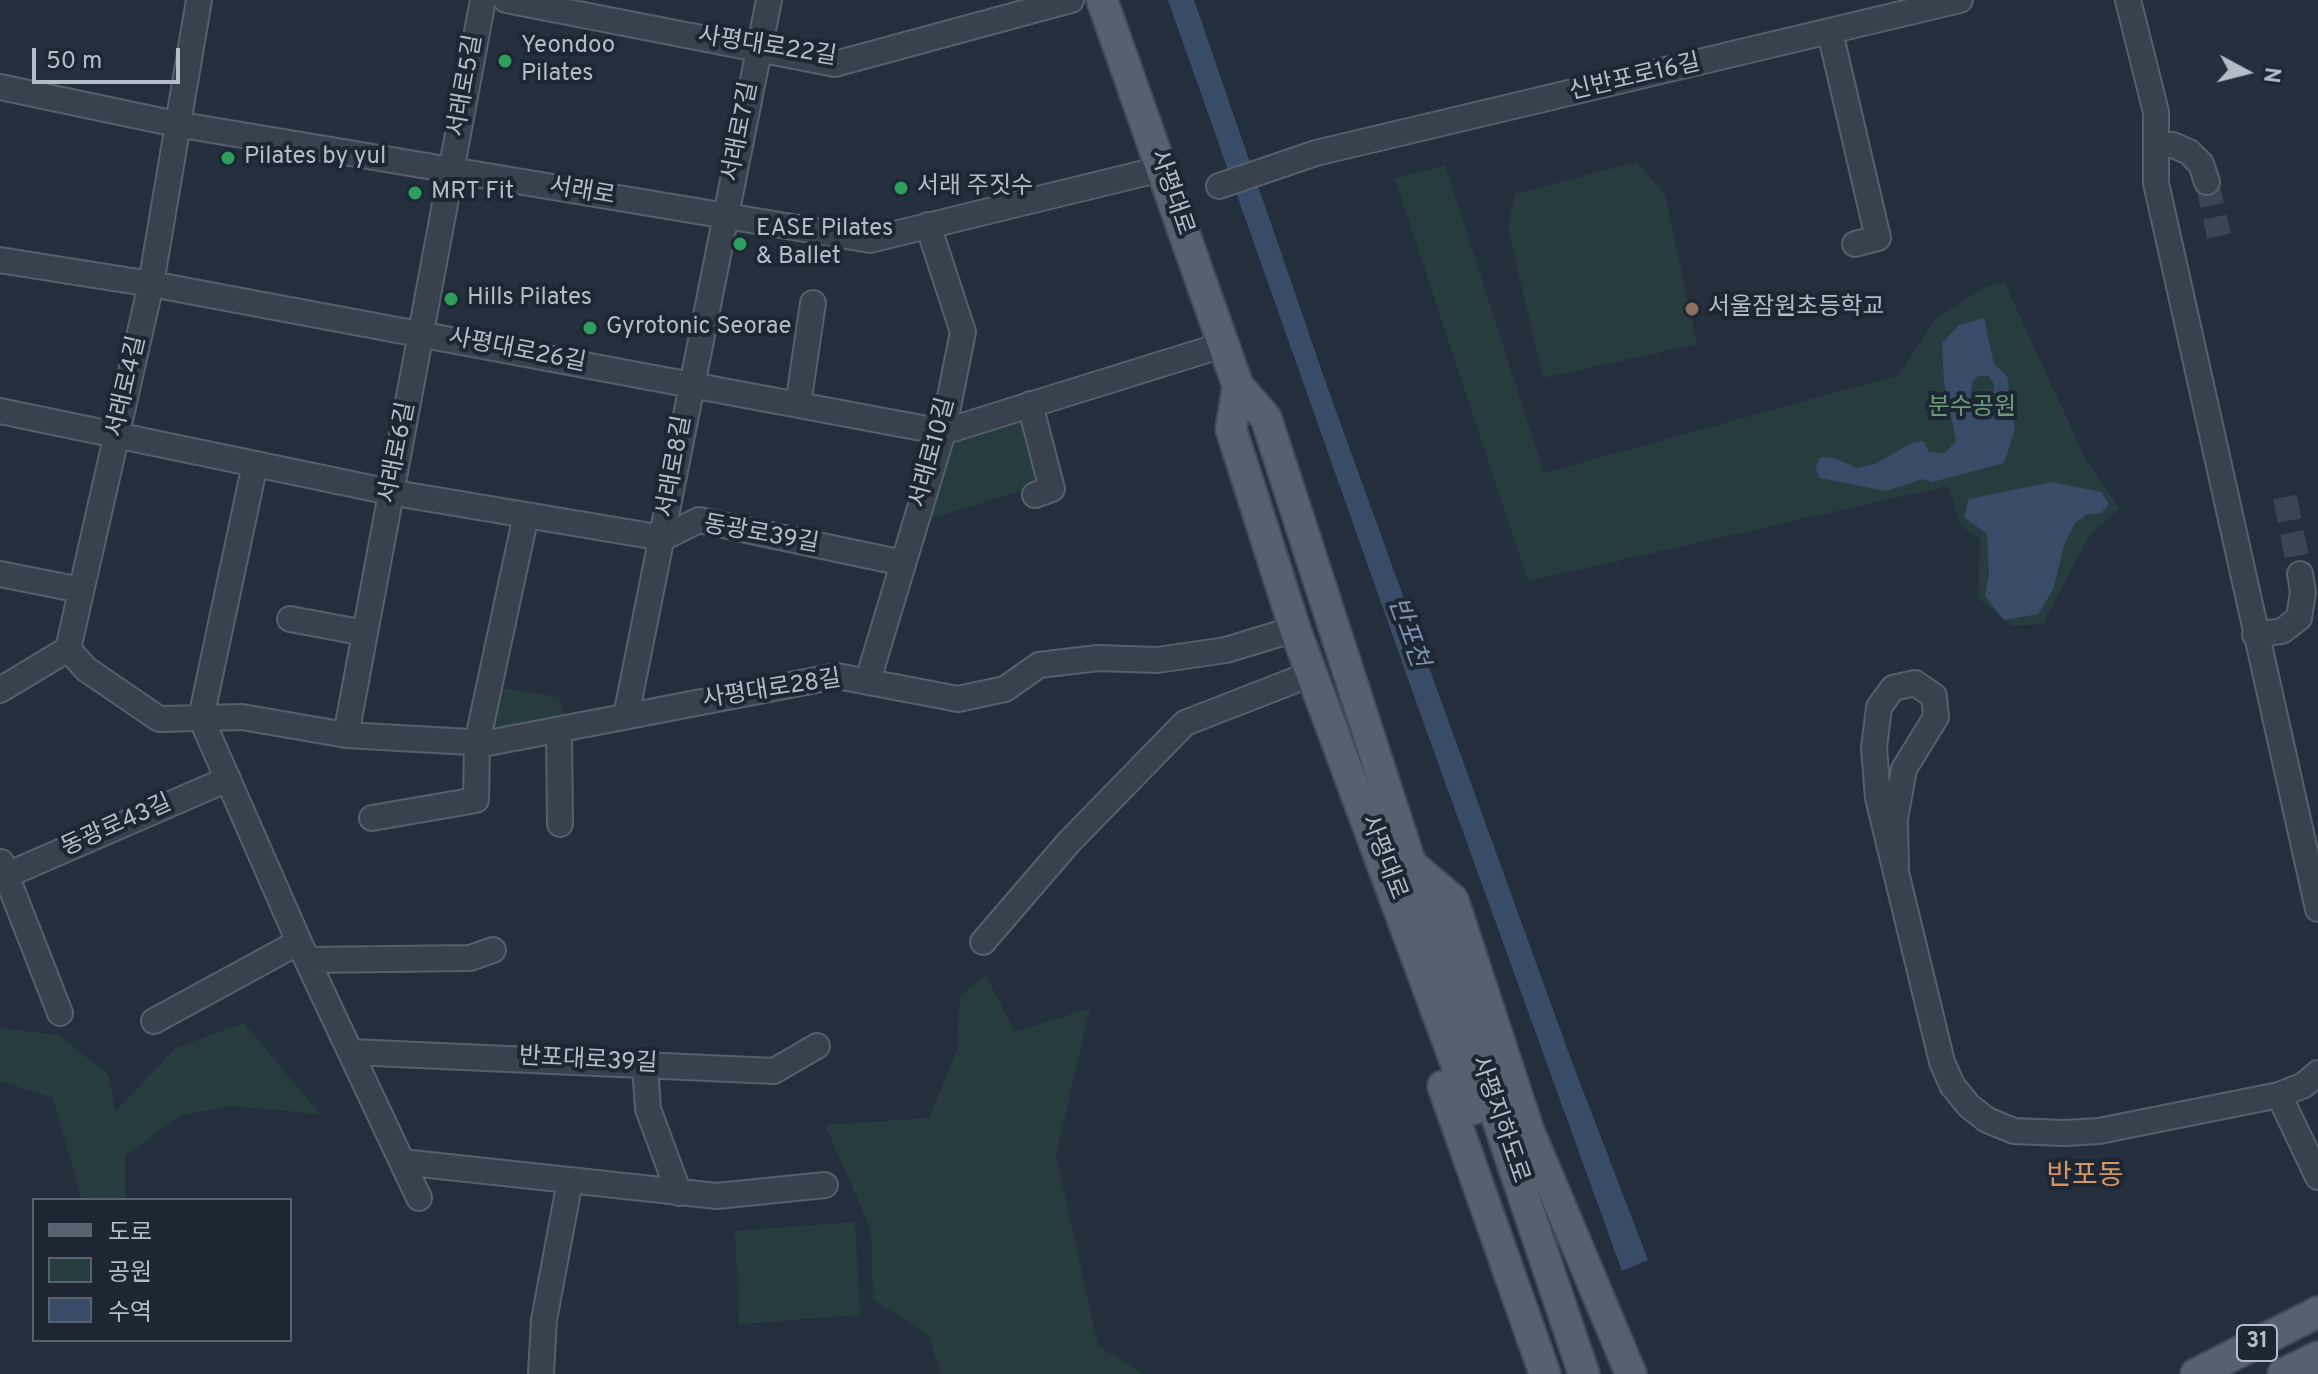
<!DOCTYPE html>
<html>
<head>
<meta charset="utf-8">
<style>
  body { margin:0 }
  #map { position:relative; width:2318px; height:1374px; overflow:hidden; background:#242f3e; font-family:Overpass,"Noto Sans KR",sans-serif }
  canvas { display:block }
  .legend { position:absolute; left:32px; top:1198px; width:260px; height:144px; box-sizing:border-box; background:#1d2633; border:2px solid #59626f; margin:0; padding:10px 14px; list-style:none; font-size:24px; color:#b4bcc9 }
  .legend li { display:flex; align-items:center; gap:16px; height:40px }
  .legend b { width:40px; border:2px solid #59626f }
  .north { position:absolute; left:2206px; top:32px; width:80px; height:80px; -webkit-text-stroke:6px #1d2633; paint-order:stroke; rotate:97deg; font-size:22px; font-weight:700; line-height:32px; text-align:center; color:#b4bcc9 }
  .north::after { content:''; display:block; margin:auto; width:28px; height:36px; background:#b4bcc9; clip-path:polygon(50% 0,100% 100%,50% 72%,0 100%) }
  .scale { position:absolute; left:32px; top:48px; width:148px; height:36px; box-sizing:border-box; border:4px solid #b4bcc9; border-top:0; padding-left:10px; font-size:24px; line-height:28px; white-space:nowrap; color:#b4bcc9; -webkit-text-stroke:6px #1d2633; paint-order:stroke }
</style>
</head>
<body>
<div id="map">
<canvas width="2318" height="1374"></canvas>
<ul class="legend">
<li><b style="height:10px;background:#56606e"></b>도로</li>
<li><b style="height:22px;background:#263c3f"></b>공원</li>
<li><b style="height:22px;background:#394c67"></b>수역</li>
</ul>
<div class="north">N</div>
<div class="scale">50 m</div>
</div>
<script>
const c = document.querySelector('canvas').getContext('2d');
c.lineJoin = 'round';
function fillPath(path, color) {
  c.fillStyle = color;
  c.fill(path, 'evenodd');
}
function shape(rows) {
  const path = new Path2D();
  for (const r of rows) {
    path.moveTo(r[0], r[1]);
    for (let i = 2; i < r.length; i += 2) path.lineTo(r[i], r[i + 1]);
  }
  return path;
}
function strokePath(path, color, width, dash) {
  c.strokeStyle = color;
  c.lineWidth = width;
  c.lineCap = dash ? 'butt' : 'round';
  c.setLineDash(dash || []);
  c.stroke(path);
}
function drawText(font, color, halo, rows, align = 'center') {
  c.font = font + ' Overpass,"Noto Sans KR",sans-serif';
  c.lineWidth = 8;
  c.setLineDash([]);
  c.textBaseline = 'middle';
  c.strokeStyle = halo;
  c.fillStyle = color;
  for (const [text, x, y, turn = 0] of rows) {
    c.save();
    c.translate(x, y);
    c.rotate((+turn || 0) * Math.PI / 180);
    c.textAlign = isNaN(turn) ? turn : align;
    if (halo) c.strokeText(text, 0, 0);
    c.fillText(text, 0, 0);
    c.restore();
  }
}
fillPath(shape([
  [1637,162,1665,195,1697,344,1543,378,1508,228,1515,194],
  [1445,165,1544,473,1899,375,1936,318,1984,288,2004,282,2086,460,2120,508,2089,536,2043,624,2012,626,1978,598,1980,539,1961,526,1948,486,1528,581,1395,179],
  [1024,414,1042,484,924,521,950,438],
  [501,688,559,697,564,718,492,737],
  [986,976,1015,1032,1090,1008,1056,1155,1098,1346,1144,1374,941,1374,928,1334,873,1300,871,1229,825,1125,929,1118,957,1050,960,996],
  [244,1023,320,1114,231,1106,180,1115,125,1156,125,1200,82,1200,53,1098,0,1081,0,1028,58,1035,109,1075,115,1112,176,1048],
  [855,1222,860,1315,739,1324,735,1231]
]), '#263c3f');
fillPath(shape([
  [1168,0,1194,0,1328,389,1572,1062,1648,1260,1622,1271,1424,724],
  [1984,318,1994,364,2007,376,2015,429,2004,463,1932,482,1922,479,1886,491,1820,478,1815,468,1821,457,1834,458,1857,468,1875,464,1912,443,1923,441,1929,452,1945,453,1956,441,1944,382,1942,343,1959,325],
  [1979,376,1988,376,1994,384,1993,411,1986,414,1976,410,1971,401,1972,381],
  [2052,482,2101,492,2109,504,2101,513,2086,515,2075,523,2064,545,2053,590,2038,614,2004,620,1985,596,1989,573,1987,534,1964,517,1969,499]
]), '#394c67');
strokePath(shape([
  [2207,182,2219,236],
  [2285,497,2300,574]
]), '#3a4453', 24, [24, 12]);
const minor = shape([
  [506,0,835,64,1071,0],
  [2128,0,2156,112,2156,183,2318,909],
  [1830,32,1878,238,1855,244],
  [0,87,176,124,870,240,1161,169],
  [2156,145,2173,145,2189,152,2201,164,2207,182],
  [1219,186,1316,153,1960,0],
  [0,260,151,284,943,432,1223,345],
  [1030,404,1052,489,1035,495],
  [798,405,813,303],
  [0,411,395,493,663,538,699,520,903,563],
  [0,574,81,590],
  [290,619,365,633],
  [2255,635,2282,631,2299,618,2303,592,2300,574],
  [68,649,86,669,159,719,242,717,346,735,488,743,837,676,958,699,1005,689,1039,665,1098,658,1157,660,1226,650,1295,629],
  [68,649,151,284,199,0],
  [868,680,943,432,963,332,928,225],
  [0,690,68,649],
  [626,716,769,0],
  [201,718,307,960,419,1198],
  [201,718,255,464],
  [559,730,560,824],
  [346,735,483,0],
  [372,818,476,800,477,743,526,515],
  [1,862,60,1013],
  [1896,869,1895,819,1904,769,1936,717,1934,696,1915,683,1893,688,1879,707,1874,748,1878,798,1942,1062,1952,1085,1969,1106,1987,1120,2014,1131,2064,1133,2099,1131,2279,1095],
  [0,878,228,779],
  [983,942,1069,842,1185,723,1311,674],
  [307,960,470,958,493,950],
  [154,1021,299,942],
  [352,1052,774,1071,817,1046],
  [645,1065,648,1109,679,1193],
  [2318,1073,2304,1085,2279,1095,2318,1177],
  [402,1162,717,1196,825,1185],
  [541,1374,544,1320,570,1181]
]);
const major = shape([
  [1102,0,1238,386,1266,418,1411,865,1584,1374],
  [1238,386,1231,429,1295,629,1473,1109],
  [1413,866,1453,900,1528,1129,1631,1374],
  [1443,1086,1545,1374],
  [2196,1374,2318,1312],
  [2283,1374,2318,1357]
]);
strokePath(minor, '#565f6c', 28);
strokePath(major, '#414a57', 34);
strokePath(minor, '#38414e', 24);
strokePath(major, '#56606e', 30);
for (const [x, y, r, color] of [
  [505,61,8,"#2e9e5b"],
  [228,158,8,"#2e9e5b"],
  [901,188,8,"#2e9e5b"],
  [415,193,8,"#2e9e5b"],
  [740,244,8,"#2e9e5b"],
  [451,299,8,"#2e9e5b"],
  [1692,309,8,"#8d6e63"],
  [590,328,8,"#2e9e5b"]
]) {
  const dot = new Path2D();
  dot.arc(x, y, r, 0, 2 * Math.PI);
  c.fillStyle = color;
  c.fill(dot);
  strokePath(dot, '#1d2633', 3);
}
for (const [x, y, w] of [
  [2257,1343,40]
]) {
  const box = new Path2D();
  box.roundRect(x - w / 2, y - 18, w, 36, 6);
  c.fillStyle = '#1d2633';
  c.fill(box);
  strokePath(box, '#b4bcc9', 2);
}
drawText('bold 22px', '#b4bcc9', null, [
  ["31",2257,1343]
]);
drawText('24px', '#b4bcc9', '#1d2633', [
  ["Yeondoo",521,47],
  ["Pilates",521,75],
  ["Pilates by yul",244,158],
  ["서래 주짓수",917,188],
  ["MRT Fit",431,193],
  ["EASE Pilates",756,230],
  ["& Ballet",756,258],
  ["Hills Pilates",467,299],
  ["서울잠원초등학교",1708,309],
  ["Gyrotonic Seorae",606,328]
], 'left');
drawText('24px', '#b4bcc9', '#1d2633', [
  ["사평대로22길",767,48,9],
  ["신반포로16길",1635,79,-13],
  ["서래로5길",467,86,-80],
  ["서래로7길",742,132,-79],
  ["서래로",582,193,10],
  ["사평대로",1170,193,71],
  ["사평대로26길",517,352,11],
  ["서래로4길",128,387,-77],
  ["서래로6길",399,453,-79],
  ["서래로10길",934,453,-75],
  ["서래로8길",676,467,-80],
  ["동광로39길",761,536,10],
  ["사평대로28길",772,691,-9],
  ["동광로43길",117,827,-24],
  ["사평대로",1382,858,69],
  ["반포대로39길",588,1062,3],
  ["사평지하도로",1498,1120,71]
]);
drawText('24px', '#6b9a76', '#1d2633', [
  ["분수공원",1972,409]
]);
drawText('italic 26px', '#7c92b1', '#1d2633', [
  ["반포천",1406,633,70]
]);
drawText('28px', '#d59563', '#1d2633', [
  ["반포동",2085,1178]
]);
</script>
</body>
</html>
